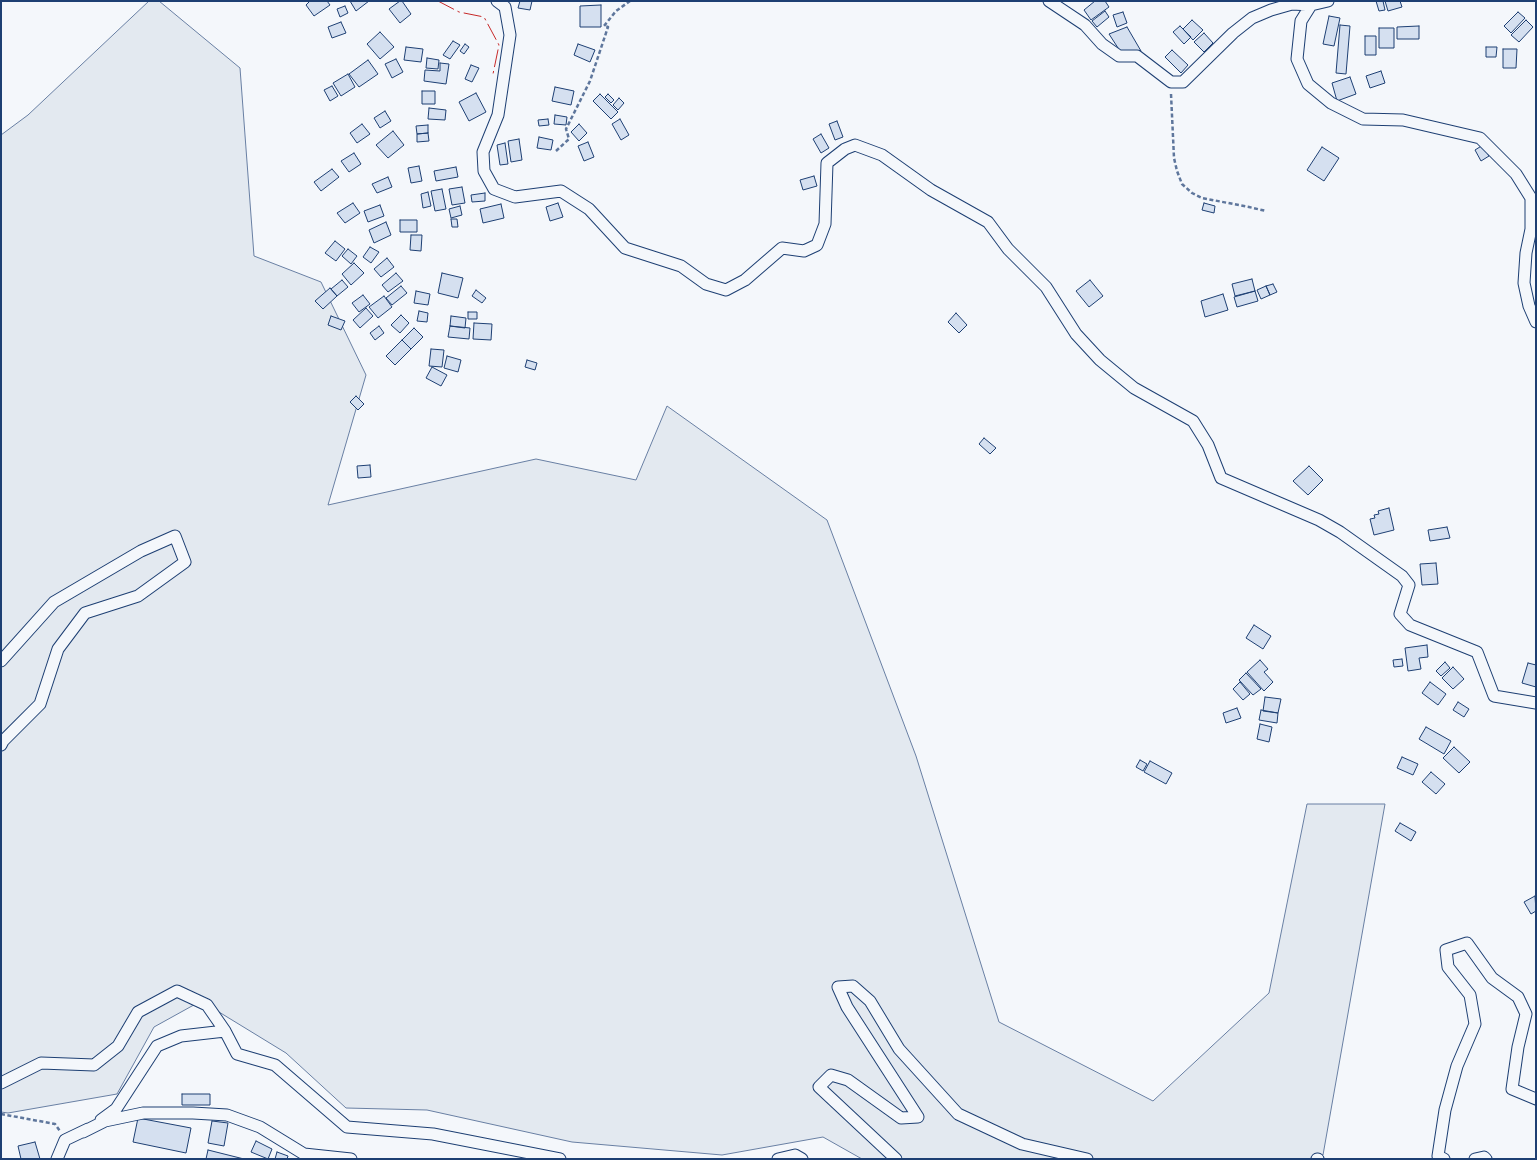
<!DOCTYPE html>
<html>
<head>
<meta charset="utf-8">
<style>
  body { margin:0 }
  #map { position:relative; width:1537px; height:1160px; overflow:hidden; background:#f4f7fb; font-family:"Alegreya Sans",sans-serif }
  canvas { display:block }
  .frame { position:absolute; inset:0; border:2px solid #1d3f73; pointer-events:none }
</style>
</head>
<body>
<div id="map">
<canvas width="1537" height="1160"></canvas>
<div class="frame"></div>
</div>
<script>
const c = document.querySelector('canvas').getContext('2d');
c.lineJoin = 'round';
function fillPath(path, color) {
  c.fillStyle = color;
  c.fill(path, 'evenodd');
}
function shape(rows) {
  const path = new Path2D();
  for (const r of rows) {
    path.moveTo(r[0], r[1]);
    for (let i = 2; i < r.length; i += 2) path.lineTo(r[i], r[i + 1]);
  }
  return path;
}
function strokePath(path, color, width, dash) {
  c.strokeStyle = color;
  c.lineWidth = width;
  c.lineCap = dash ? 'butt' : 'round';
  c.setLineDash(dash || []);
  c.stroke(path);
}
const green = shape([
  [149,1,159,1,240,68,254,256,321,282,366,375,328,505,536,459,636,480,667,406,827,520,916,756,999,1022,1153,1101,1269,993,1307,804,1385,804,1323,1155,1317,1159,862,1159,823,1137,722,1155,572,1142,427,1110,346,1108,286,1053,201,1001,154,1027,117,1094,8,1113,1,1112,1,135,28,115,149,1]
]);
fillPath(green, '#e3e9f0');
strokePath(green, '#687fa3', 1);
const building = shape([
  [310,1,327,1,330,5,314,16,306,5,310,1],
  [350,1,369,1,356,11,350,1],
  [400,1,402,1,411,14,400,23,389,9,400,1],
  [520,1,532,1,530,10,518,8,520,1],
  [1095,1,1105,1,1109,7,1091,20,1084,10,1095,1],
  [1376,1,1383,1,1385,10,1379,11,1376,1],
  [1385,1,1400,1,1402,7,1388,11,1385,1],
  [601,5,601,27,580,27,580,6,601,5],
  [345,6,348,13,340,17,337,9,345,6],
  [1105,11,1109,17,1097,27,1092,21,1105,11],
  [1123,12,1127,23,1117,27,1113,15,1123,12],
  [1518,12,1525,18,1511,33,1504,26,1518,12],
  [1329,16,1340,18,1334,46,1323,44,1329,16],
  [1192,20,1203,30,1193,40,1183,29,1192,20],
  [1526,20,1533,27,1519,42,1511,35,1526,20],
  [341,22,346,33,332,38,328,27,341,22],
  [1340,25,1350,26,1346,74,1336,73,1340,25],
  [1180,26,1191,37,1184,44,1173,32,1180,26],
  [1419,26,1419,39,1397,39,1397,27,1419,26],
  [1127,27,1141,51,1120,51,1109,34,1127,27],
  [1379,28,1394,28,1394,48,1379,48,1379,28],
  [380,32,394,47,380,59,367,44,380,32],
  [1204,33,1213,43,1204,52,1194,42,1204,33],
  [1365,36,1376,36,1376,55,1365,55,1365,36],
  [453,41,460,45,450,59,443,55,453,41],
  [465,44,469,47,464,54,460,51,465,44],
  [578,44,595,50,590,62,574,55,578,44],
  [406,47,423,49,421,62,404,60,406,47],
  [1486,47,1497,47,1496,57,1486,57,1486,47],
  [1503,49,1517,49,1516,68,1503,68,1503,49],
  [1172,50,1188,65,1181,73,1165,57,1172,50],
  [427,58,439,60,438,69,426,68,427,58],
  [396,59,403,72,392,78,385,64,396,59],
  [368,60,378,74,359,87,349,74,368,60],
  [440,63,449,64,446,84,424,81,425,70,440,71,440,63],
  [471,65,479,68,472,82,465,79,471,65],
  [1381,71,1385,83,1370,88,1366,76,1381,71],
  [348,74,355,87,341,96,333,83,348,74],
  [1350,77,1356,94,1337,101,1332,83,1350,77],
  [332,86,338,96,330,101,324,90,332,86],
  [555,87,574,91,571,105,552,101,555,87],
  [422,91,435,91,435,104,422,104,422,91],
  [476,93,486,112,469,121,459,102,476,93],
  [600,94,618,112,611,119,593,101,600,94],
  [608,94,614,100,611,103,605,97,608,94],
  [619,98,624,103,618,110,613,105,619,98],
  [429,108,446,110,445,120,428,119,429,108],
  [385,111,391,121,380,128,374,118,385,111],
  [555,115,567,117,566,125,554,124,555,115],
  [548,119,549,125,539,126,538,120,548,119],
  [620,119,629,135,621,140,612,124,620,119],
  [837,121,843,137,835,140,829,124,837,121],
  [362,124,370,134,357,143,350,133,362,124],
  [579,124,587,133,579,141,571,132,579,124],
  [428,125,428,133,417,134,416,126,428,125],
  [393,131,404,145,388,158,376,145,393,131],
  [428,133,429,141,417,142,417,134,428,133],
  [821,134,829,148,821,153,813,139,821,134],
  [539,137,553,140,551,150,537,148,539,137],
  [519,139,522,160,511,162,508,141,519,139],
  [588,142,594,157,584,161,578,146,588,142],
  [505,143,508,164,500,165,497,145,505,143],
  [1483,145,1489,156,1481,161,1475,150,1483,145],
  [1322,147,1339,158,1324,181,1307,170,1322,147],
  [354,153,361,164,349,172,341,161,354,153],
  [419,166,422,181,411,183,408,168,419,166],
  [456,167,458,177,436,181,434,171,456,167],
  [332,169,339,177,321,191,314,182,332,169],
  [814,176,817,186,803,190,800,180,814,176],
  [388,177,392,187,377,193,372,184,388,177],
  [462,187,465,203,452,205,449,189,462,187],
  [442,189,446,209,435,211,431,191,442,189],
  [428,192,431,206,423,208,421,194,428,192],
  [485,193,485,201,472,202,471,195,485,193],
  [353,203,360,213,345,223,337,213,353,203],
  [558,203,563,217,550,221,546,207,558,203],
  [1204,203,1215,206,1214,213,1202,210,1204,203],
  [501,204,504,218,483,223,480,209,501,204],
  [380,205,384,216,368,222,364,211,380,205],
  [460,206,462,215,451,218,449,209,460,206],
  [451,219,457,219,458,227,452,227,451,219],
  [400,220,417,220,417,232,400,232,400,220],
  [386,222,391,235,374,243,369,230,386,222],
  [411,235,422,235,421,251,410,250,411,235],
  [335,241,345,249,336,261,325,253,335,241],
  [370,247,379,252,371,263,363,257,370,247],
  [348,249,357,256,351,264,342,256,348,249],
  [387,258,394,267,381,277,374,269,387,258],
  [354,263,364,273,351,285,342,274,354,263],
  [396,273,403,281,388,292,382,285,396,273],
  [442,273,463,278,458,298,438,293,442,273],
  [1252,279,1255,291,1235,296,1232,284,1252,279],
  [342,280,348,287,337,296,331,289,342,280],
  [1090,280,1103,296,1089,307,1076,291,1090,280],
  [1273,284,1277,292,1270,295,1266,286,1273,284],
  [401,286,407,293,392,305,386,298,401,286],
  [1266,286,1270,295,1261,299,1257,290,1266,286],
  [330,288,337,296,323,309,315,301,330,288],
  [476,290,486,298,482,303,472,296,476,290],
  [416,291,430,294,428,305,414,303,416,291],
  [1255,291,1258,301,1237,307,1234,297,1255,291],
  [1223,294,1228,310,1205,317,1201,301,1223,294],
  [363,295,370,304,359,312,352,303,363,295],
  [384,296,392,307,378,318,369,307,384,296],
  [366,308,373,316,360,328,353,320,366,308],
  [419,311,428,313,427,322,417,321,419,311],
  [468,312,477,312,477,319,468,319,468,312],
  [956,313,967,325,959,333,948,322,956,313],
  [401,315,409,323,400,333,391,325,401,315],
  [331,316,345,321,341,330,328,325,331,316],
  [451,316,466,318,465,328,450,326,451,316],
  [474,323,492,324,491,340,473,339,474,323],
  [379,326,384,333,375,340,370,333,379,326],
  [450,326,470,328,469,339,448,337,450,326],
  [414,328,423,337,411,349,402,340,414,328],
  [402,340,411,349,395,365,386,356,402,340],
  [431,349,444,350,442,367,429,366,431,349],
  [447,356,461,360,458,372,444,368,447,356],
  [527,360,537,363,535,370,525,367,527,360],
  [432,367,447,375,441,386,426,378,432,367],
  [356,396,364,404,358,410,350,402,356,396],
  [984,438,996,448,990,454,979,444,984,438],
  [370,465,371,477,358,478,357,466,370,465],
  [1309,466,1323,480,1308,495,1293,481,1309,466],
  [1389,508,1394,530,1374,535,1370,519,1375,518,1374,515,1379,514,1378,511,1389,508],
  [1447,527,1450,538,1430,541,1428,530,1447,527],
  [1436,563,1438,584,1422,585,1420,564,1436,563],
  [1254,625,1271,636,1263,649,1246,638,1254,625],
  [1427,645,1428,657,1419,658,1421,669,1408,671,1405,648,1427,645],
  [1402,659,1403,666,1394,667,1393,660,1402,659],
  [1260,660,1268,669,1264,672,1273,682,1264,691,1247,672,1260,660],
  [1445,662,1450,668,1441,676,1436,671,1445,662],
  [1528,663,1536,665,1536,687,1522,683,1528,663],
  [1453,667,1464,679,1453,689,1442,678,1453,667],
  [1246,673,1261,689,1253,695,1239,680,1246,673],
  [1240,682,1250,694,1243,700,1233,689,1240,682],
  [1430,682,1446,694,1438,705,1422,693,1430,682],
  [1265,697,1281,699,1278,713,1263,711,1265,697],
  [1458,702,1469,709,1464,717,1453,710,1458,702],
  [1237,708,1241,718,1226,723,1223,713,1237,708],
  [1261,710,1278,713,1277,723,1259,720,1261,710],
  [1260,724,1272,727,1269,742,1257,739,1260,724],
  [1426,727,1451,741,1444,754,1419,739,1426,727],
  [1454,747,1470,762,1459,773,1443,758,1454,747],
  [1402,757,1418,764,1413,775,1397,768,1402,757],
  [1140,760,1147,764,1143,771,1136,767,1140,760],
  [1150,761,1172,773,1166,784,1144,772,1150,761],
  [1431,772,1445,784,1436,794,1422,782,1431,772],
  [1400,823,1416,832,1411,841,1395,831,1400,823],
  [1535,896,1536,911,1531,914,1524,902,1535,896],
  [182,1094,210,1094,210,1105,182,1105,182,1094],
  [138,1118,191,1128,186,1153,133,1142,138,1118],
  [212,1121,228,1123,224,1146,208,1143,212,1121],
  [256,1141,272,1149,268,1159,251,1152,256,1141],
  [35,1142,40,1159,21,1159,18,1146,35,1142],
  [208,1150,244,1159,206,1159,208,1150],
  [277,1152,288,1156,287,1159,275,1159,277,1152]
]);
fillPath(building, '#d5e0f0');
strokePath(building, '#1d3f73', 1);
const street = shape([
  [497,1,505,7,510,35,498,115,483,152,484,171,494,189,515,197,561,191,589,209,625,248,681,266,706,284,726,290,745,280,782,248,804,251,817,245,825,224,827,163,845,149,855,145,882,155,931,190,988,222,1008,249,1046,287,1076,334,1100,360,1134,388,1193,421,1208,445,1221,478,1319,520,1340,532,1402,576,1409,585,1400,614,1410,625,1477,652,1494,696,1536,703],
  [1049,1,1085,25,1102,44,1119,56,1137,56,1171,82,1183,82,1233,33,1252,18,1271,10,1292,4,1311,5,1328,1],
  [1311,5,1301,21,1297,59,1308,84,1331,103,1363,119,1403,120,1480,138,1516,174,1531,198,1531,229,1526,253,1524,283,1529,306,1536,322],
  [1,661,54,602,141,551,175,536,185,562,138,596,85,613,58,649,40,704,3,741,1,745],
  [1,1083,41,1063,94,1065,118,1046,138,1012,177,991,207,1005,225,1031,237,1054,275,1065,347,1127,433,1134,560,1159],
  [101,1120,116,1109,157,1046,181,1036,225,1031],
  [83,1132,105,1121,143,1113,193,1113,227,1115,260,1127,304,1154,351,1159],
  [57,1159,65,1140,88,1129],
  [778,1159,795,1155,802,1159],
  [896,1159,819,1087,831,1075,848,1080,901,1118,918,1117,847,1007,838,987,853,986,870,1001,899,1049,958,1114,1022,1144,1087,1159],
  [1317,1159,1318,1159],
  [1444,1159,1438,1156,1445,1110,1457,1066,1475,1024,1470,995,1448,967,1446,950,1467,943,1492,978,1518,997,1526,1014,1518,1047,1512,1089,1536,1099],
  [1475,1159,1484,1157,1486,1159]
]);
strokePath(street, '#1d3f73', 13);
strokePath(shape([
  [1171,94,1174,158,1177,171,1182,184,1192,193,1202,198,1249,207,1266,211],
  [556,151,569,139,566,129,590,81,608,27,604,26,616,11,630,1],
  [1,1114,55,1124,60,1131]
]), '#5e769c', 2.5, [4, 2.5]);
strokePath(street, '#f4f7fb', 11);
strokePath(shape([
  [438,1,459,12,484,17,499,45,493,74]
]), '#c62828', 1, [18, 4, 2.5, 4]);
</script>
</body>
</html>
